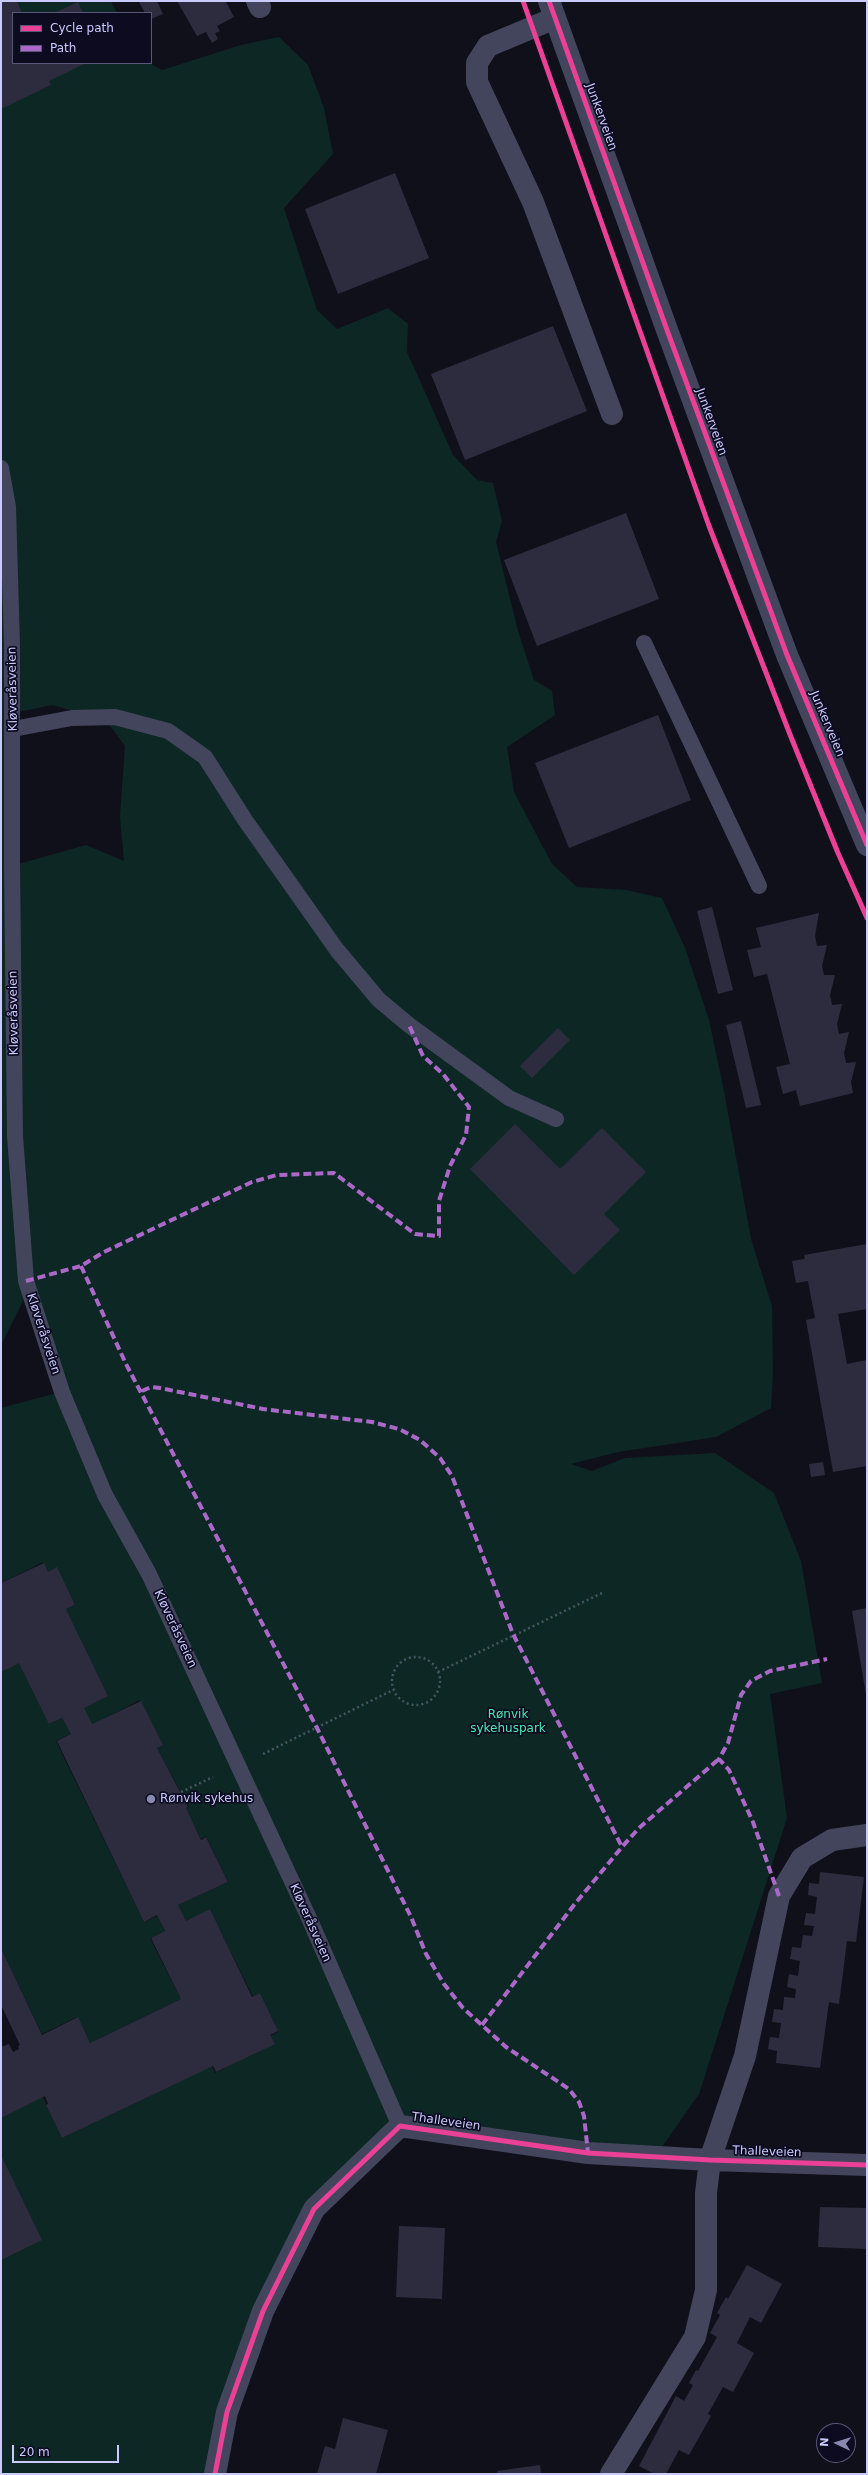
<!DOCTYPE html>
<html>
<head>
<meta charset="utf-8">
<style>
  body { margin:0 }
  #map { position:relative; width:868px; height:2475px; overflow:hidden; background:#10101b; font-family:"DejaVu Sans",sans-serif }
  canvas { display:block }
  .frame { position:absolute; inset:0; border:2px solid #cacaff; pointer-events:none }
  .legend { position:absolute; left:12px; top:12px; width:140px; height:52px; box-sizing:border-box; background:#0c0b20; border:1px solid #585779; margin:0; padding:5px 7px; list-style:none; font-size:12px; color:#cacaff }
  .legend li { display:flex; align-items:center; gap:8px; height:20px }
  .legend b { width:20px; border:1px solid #585779 }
  .north { position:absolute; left:816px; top:2423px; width:40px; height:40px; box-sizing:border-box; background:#0c0b20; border:1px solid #585779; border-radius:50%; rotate:274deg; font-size:11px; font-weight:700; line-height:16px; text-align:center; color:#cacaff }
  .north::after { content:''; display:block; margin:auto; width:14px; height:18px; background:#8989af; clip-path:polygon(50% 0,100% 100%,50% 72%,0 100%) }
  .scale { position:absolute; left:12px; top:2445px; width:107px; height:18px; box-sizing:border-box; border:2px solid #cacaff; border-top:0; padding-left:5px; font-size:12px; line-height:14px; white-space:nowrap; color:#cacaff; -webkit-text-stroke:3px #0c0b20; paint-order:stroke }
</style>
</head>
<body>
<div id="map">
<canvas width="868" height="2475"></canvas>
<div class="frame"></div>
<ul class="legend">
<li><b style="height:5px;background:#ea4096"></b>Cycle path</li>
<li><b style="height:5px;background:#ac68c9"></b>Path</li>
</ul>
<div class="north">N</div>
<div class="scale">20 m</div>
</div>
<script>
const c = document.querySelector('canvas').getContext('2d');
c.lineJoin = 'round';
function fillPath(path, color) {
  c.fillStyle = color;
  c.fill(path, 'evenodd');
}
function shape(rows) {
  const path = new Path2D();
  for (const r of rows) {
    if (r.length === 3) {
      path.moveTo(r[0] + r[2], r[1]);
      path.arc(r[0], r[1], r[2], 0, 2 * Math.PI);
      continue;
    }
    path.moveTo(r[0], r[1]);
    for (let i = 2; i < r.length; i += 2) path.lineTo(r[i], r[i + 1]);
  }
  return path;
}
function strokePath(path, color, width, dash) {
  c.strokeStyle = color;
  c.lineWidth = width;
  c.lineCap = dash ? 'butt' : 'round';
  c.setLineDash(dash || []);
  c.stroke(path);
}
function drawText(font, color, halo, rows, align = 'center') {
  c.font = font + ' "DejaVu Sans",sans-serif';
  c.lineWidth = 3.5;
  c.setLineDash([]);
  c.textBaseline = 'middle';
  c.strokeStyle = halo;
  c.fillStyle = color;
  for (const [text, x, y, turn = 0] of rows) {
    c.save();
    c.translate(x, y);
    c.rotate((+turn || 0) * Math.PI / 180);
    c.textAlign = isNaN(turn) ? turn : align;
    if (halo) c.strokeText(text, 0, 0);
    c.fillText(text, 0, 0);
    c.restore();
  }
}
fillPath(shape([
  [1,1,111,1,117,13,13,13,13,63,149,63,162,70,241,45,279,37,308,65,324,108,333,154,284,208,317,310,337,329,388,308,408,324,407,352,453,455,477,480,493,483,502,521,496,542,518,631,534,680,552,691,555,715,507,747,514,792,552,864,577,887,626,890,662,898,685,948,709,1020,723,1086,751,1239,772,1306,773,1371,771,1408,716,1437,618,1452,571,1464,592,1471,625,1458,715,1453,774,1493,801,1561,822,1683,770,1694,787,1818,699,2094,655,2157,400,2126,314,2209,263,2311,215,2474,1,2474,1,2117,43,2097,62,2138,212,2066,215,2073,273,2044,270,2036,278,2032,260,1993,253,1997,210,1910,186,1921,178,1905,228,1882,206,1836,201,1839,186,1809,189,1807,157,1748,162,1745,140,1700,91,1725,83,1708,108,1696,66,1609,75,1605,57,1568,48,1572,43,1562,1,1583,1,1408,61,1392,27,1293,1,1345],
  [52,705,105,719,125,746,120,816,124,861,86,845,15,865,14,713],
  [19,1662,50,1724,62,1718,71,1734,56,1741,144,1922,158,1916,165,1932,150,1938,181,1999,90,2043,77,2017,42,2034,1,1948,1,1671]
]), '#0d2725');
fillPath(shape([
  [1,1,17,1,22,13,13,13,13,63,86,63,49,81,51,85,1,109],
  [157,1,163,14,151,19,151,13,145,13,139,2],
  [177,1,229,1,226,2,234,17,217,26,220,31,215,33,218,39,212,43,206,32,197,36],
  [78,2,83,13,54,13],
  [395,173,429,258,338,294,305,209],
  [553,326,587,411,465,460,431,374],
  [626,513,659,599,537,646,504,560],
  [658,715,691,800,569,848,535,763],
  [712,907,733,990,718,994,697,911],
  [819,913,815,936,817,946,827,945,822,966,824,975,835,975,830,995,832,1005,842,1004,837,1024,839,1034,849,1032,844,1053,846,1063,856,1062,851,1082,853,1093,800,1106,796,1090,783,1094,776,1067,790,1064,767,974,754,977,747,950,761,947,756,928],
  [741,1021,761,1105,746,1108,726,1025],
  [558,1028,570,1040,532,1078,520,1066],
  [515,1124,560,1169,602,1128,646,1172,604,1214,620,1230,574,1275,470,1169],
  [867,1244,867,1309,838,1314,847,1364,867,1360,867,1466,833,1472,806,1320,815,1318,808,1281,796,1283,792,1261,805,1259,804,1255],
  [823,1462,825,1475,811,1477,809,1464],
  [44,1563,48,1572,57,1567,75,1605,66,1609,108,1696,84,1708,92,1724,141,1701,163,1745,157,1748,188,1807,186,1808,201,1840,206,1837,228,1882,178,1905,186,1921,210,1909,252,1997,260,1993,278,2031,270,2035,275,2044,216,2072,213,2066,62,2138,46,2105,48,2104,45,2096,1,2118,1,2047,9,2044,13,2052,19,2049,18,2046,20,2045,1,2005,1,1948,42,2035,78,2017,90,2043,181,1999,151,1938,165,1931,157,1915,144,1922,57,1741,71,1734,62,1718,49,1724,19,1663,1,1672,1,1583],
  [867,1608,867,1695,866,1695,852,1611],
  [820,1872,864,1877,856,1942,847,1941,839,2004,829,2002,820,2068,776,2063,777,2051,768,2049,770,2037,779,2038,781,2023,772,2022,774,2009,783,2010,784,1997,795,1998,796,1989,787,1987,789,1974,798,1976,799,1969,800,1961,790,1959,792,1947,801,1948,803,1935,812,1936,814,1926,804,1925,806,1913,815,1914,817,1897,808,1895,809,1883,819,1884],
  [1,2155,42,2240,1,2260],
  [820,2207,867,2208,867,2249,818,2247],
  [399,2226,445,2228,442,2299,396,2297],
  [747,2265,782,2284,761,2323,750,2317,737,2343,754,2353,733,2392,723,2387,708,2414,711,2416,689,2455,679,2450,666,2474,654,2474,639,2466,676,2396,684,2401,693,2385,689,2383,696,2370,698,2371,717,2337,710,2333,720,2315,717,2313,726,2297,728,2299],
  [343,2418,388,2430,376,2474,317,2474,325,2446,335,2449],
  [540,2465,541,2474,498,2474,497,2471]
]), '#2d2c3e');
strokePath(shape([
  [416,1681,24],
  [438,1672,604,1592],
  [263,1754,393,1690],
  [181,1792,213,1777]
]), '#435662', 2.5, [2, 3]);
strokePath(shape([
  [1,468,8,507,12,646,12,866,15,1136,26,1281,62,1392,105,1495,149,1574,309,1918,400,2126],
  [644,643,759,886],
  [13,729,72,718,115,717,168,731,205,757,245,820,337,950,379,1000,409,1025,509,1098,556,1119]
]), '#43455d', 16);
strokePath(shape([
  [257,1,260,7],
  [555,18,488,46,477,63,477,82,533,202,612,414],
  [215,2474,227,2412,263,2311,314,2209,400,2126,588,2153,710,2160,867,2165],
  [611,2474,695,2337,706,2290,706,2193,710,2160,745,2056,779,1896,802,1858,832,1840,867,1835]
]), '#43455d', 22);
strokePath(shape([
  [549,1,667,330,787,655,867,845]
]), '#43455d', 22);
strokePath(shape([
  [81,1266,126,1364,317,1728,411,1917,426,1954,444,1984,463,2008,506,2047,569,2089,579,2102,584,2116,588,2153],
  [26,1281,81,1266,104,1252,216,1199,252,1182,277,1175,334,1173,415,1234,439,1236,439,1201,450,1166,466,1135,469,1107,443,1074,423,1056,409,1025],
  [142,1391,151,1387,160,1388,263,1409,372,1422,399,1429,420,1440,440,1458,452,1476,513,1634,622,1847],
  [779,1896,753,1822,729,1770,719,1759,728,1743,741,1695,751,1681,770,1671,827,1659],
  [482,2025,574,1905,622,1847,639,1828,719,1759]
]), '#ac68c9', 4, [8, 4]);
strokePath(shape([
  [523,1,709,526,791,737,838,853,867,918],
  [549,1,667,330,787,655,867,845],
  [215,2474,227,2412,263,2311,314,2209,400,2126,588,2153,710,2160,867,2165]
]), '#ea4096', 5);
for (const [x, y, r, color] of [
  [151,1799,5,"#8989af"]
]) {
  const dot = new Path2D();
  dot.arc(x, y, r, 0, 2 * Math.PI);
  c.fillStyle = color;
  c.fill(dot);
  strokePath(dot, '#0c0b20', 1.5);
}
drawText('12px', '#cacaff', '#0c0b20', [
  ["Junkerveien",601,117,70],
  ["Junkerveien",711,422,70],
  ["Kløveråsveien",13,689,-91],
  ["Junkerveien",827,724,67],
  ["Kløveråsveien",14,1013,-91],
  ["Kløveråsveien",43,1334,72],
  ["Kløveråsveien",175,1629,65],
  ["Kløveråsveien",310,1923,66],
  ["Thalleveien",446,2122,8],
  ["Thalleveien",767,2152,2]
]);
drawText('12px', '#4beab0', '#0c0b20', [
  ["Rønvik",508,1715],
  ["sykehuspark",508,1729]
]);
drawText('12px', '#cacaff', '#0c0b20', [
  ["Rønvik sykehus",160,1799]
], 'left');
</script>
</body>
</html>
